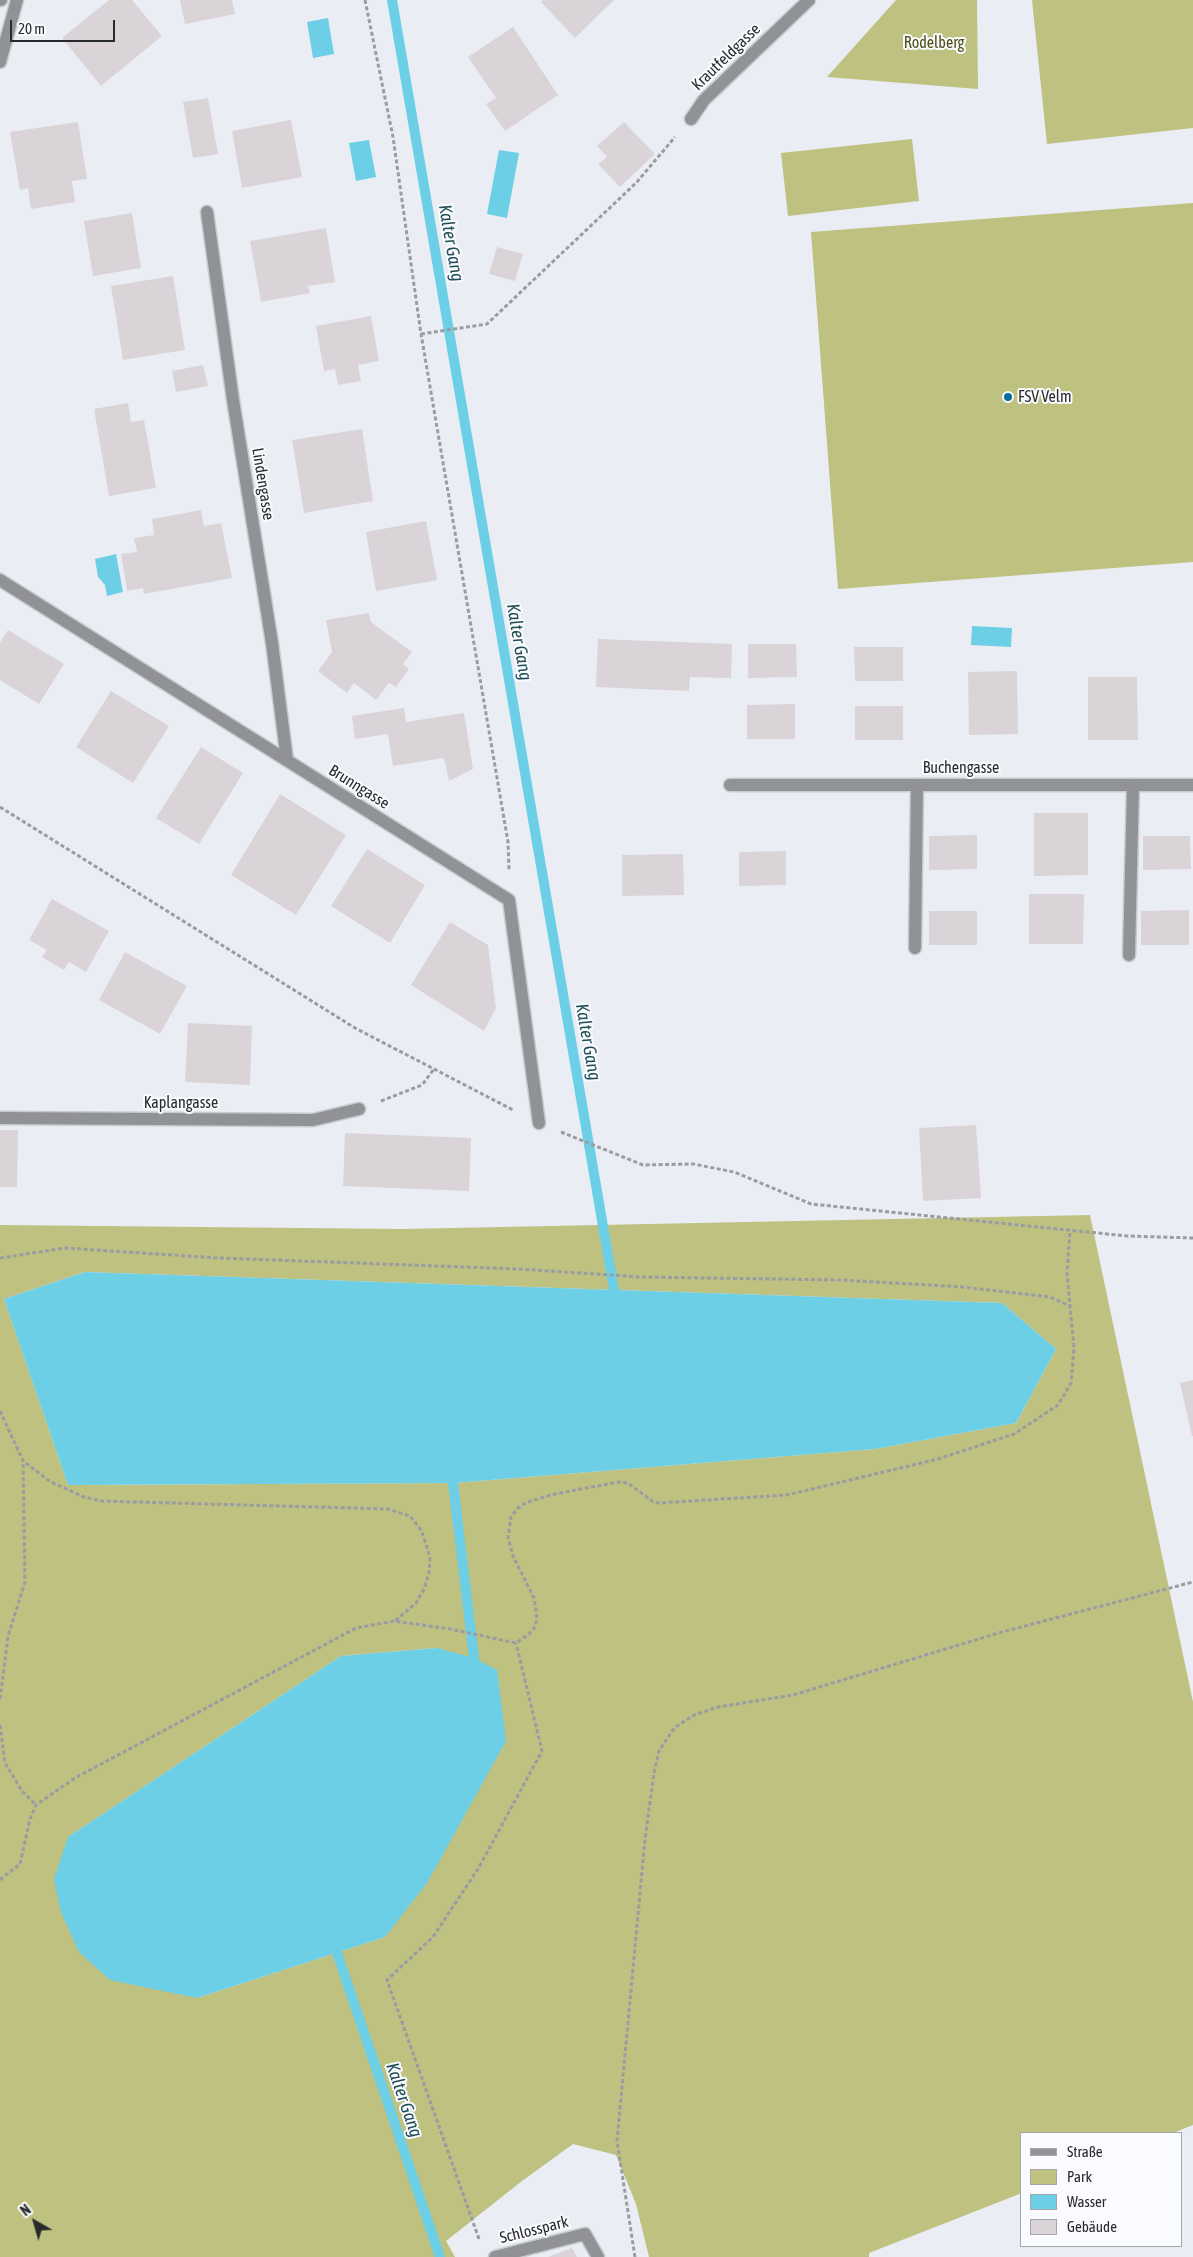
<!DOCTYPE html>
<html>
<head>
<meta charset="utf-8">
<style>
  body { margin:0 }
  #map { position:relative; width:1193px; height:2257px; overflow:hidden; background:#eaeef4; font-family:"Asap Condensed",sans-serif }
  canvas { display:block }
  .legend { position:absolute; left:1020px; top:2132px; width:162px; height:115px; box-sizing:border-box; background:#f9fbfe; border:1px solid #a6a7aa; margin:0; padding:6px 9px; list-style:none; font-size:15px; color:#292a2c }
  .legend li { display:flex; align-items:center; gap:10px; height:25px }
  .legend b { width:25px; border:1px solid #a6a7aa }
  .north { position:absolute; left:10px; top:2197px; width:50px; height:50px; -webkit-text-stroke:4px #f9fbfe; paint-order:stroke; rotate:322deg; font-size:14px; font-weight:700; line-height:20px; text-align:center; color:#292a2c }
  .north::after { content:''; display:block; margin:auto; width:18px; height:22px; background:#292a2c; clip-path:polygon(50% 0,100% 100%,50% 72%,0 100%) }
  .scale { position:absolute; left:10px; top:20px; width:105px; height:22px; box-sizing:border-box; border:2px solid #292a2c; border-top:0; padding-left:6px; font-size:15px; line-height:18px; white-space:nowrap; color:#292a2c; -webkit-text-stroke:4px #f9fbfe; paint-order:stroke }
</style>
</head>
<body>
<div id="map">
<canvas width="1193" height="2257"></canvas>
<ul class="legend">
<li><b style="height:6px;background:#919295"></b>Straße</li>
<li><b style="height:14px;background:#bec180"></b>Park</li>
<li><b style="height:14px;background:#6ccfe5"></b>Wasser</li>
<li><b style="height:14px;background:#dad4d8"></b>Gebäude</li>
</ul>
<div class="north">N</div>
<div class="scale">20 m</div>
</div>
<script>
const c = document.querySelector('canvas').getContext('2d');
c.lineJoin = 'round';
function fillPath(path, color) {
  c.fillStyle = color;
  c.fill(path, 'evenodd');
}
function shape(rows) {
  const path = new Path2D();
  for (const r of rows) {
    path.moveTo(r[0], r[1]);
    for (let i = 2; i < r.length; i += 2) path.lineTo(r[i], r[i + 1]);
  }
  return path;
}
function strokePath(path, color, width, dash) {
  c.strokeStyle = color;
  c.lineWidth = width;
  c.lineCap = dash ? 'butt' : 'round';
  c.setLineDash(dash || []);
  c.stroke(path);
}
function drawText(font, color, halo, rows, align = 'center') {
  c.font = font + ' "Asap Condensed",sans-serif';
  c.lineWidth = 4;
  c.setLineDash([]);
  c.textBaseline = 'middle';
  c.strokeStyle = halo;
  c.fillStyle = color;
  for (const [text, x, y, turn = 0] of rows) {
    c.save();
    c.translate(x, y);
    c.rotate((+turn || 0) * Math.PI / 180);
    c.textAlign = isNaN(turn) ? turn : align;
    if (halo) c.strokeText(text, 0, 0);
    c.fillText(text, 0, 0);
    c.restore();
  }
}
fillPath(shape([
  [896,0,977,0,978,89,827,77],
  [1032,0,1193,0,1193,128,1047,144],
  [912,139,919,201,788,216,781,153],
  [1193,203,1193,562,838,589,811,232],
  [1090,1215,1193,1702,1193,2125,1173,2133,1022,2133,1022,2193,869,2253,869,2257,649,2257,636,2204,616,2155,573,2144,522,2181,446,2241,455,2257,0,2257,0,1225,403,1229],
  [85,1272,1002,1303,1056,1349,1016,1423,875,1449,453,1483,68,1485,4,1299],
  [437,1648,385,1937,197,1998,68,1837,341,1656]
]), '#bec180');
fillPath(shape([
  [328,18,334,54,313,58,307,22],
  [369,140,376,177,356,181,349,143],
  [499,150,519,153,507,218,487,214],
  [116,554,123,592,107,596,105,585,98,577,95,559],
  [972,626,1012,628,1011,647,971,645],
  [85,1272,1002,1303,1056,1349,1016,1423,875,1449,453,1483,68,1485,4,1299],
  [437,1648,474,1658,497,1670,506,1741,427,1883,385,1937,197,1998,110,1980,79,1952,61,1912,54,1879,68,1837,341,1656]
]), '#6ccfe5');
strokePath(shape([
  [392,0,614,1290],
  [453,1483,474,1658],
  [337,1953,440,2257]
]), '#6ccfe5', 10);
fillPath(shape([
  [109,0,132,0,162,36,101,86,62,38],
  [180,0,232,0,235,14,185,24],
  [543,0,614,0,575,38,541,2],
  [513,27,558,95,505,131,486,104,496,98,468,57],
  [208,98,218,154,193,158,183,102],
  [291,120,302,177,242,188,232,131],
  [78,122,87,179,72,181,75,202,31,209,28,188,20,190,10,132],
  [624,122,655,154,620,187,598,164,607,157,597,146],
  [132,213,141,268,93,276,84,221],
  [326,228,335,282,308,286,310,293,261,302,250,241],
  [497,247,523,254,515,281,489,274],
  [173,276,185,350,123,360,111,286],
  [371,316,379,361,358,365,361,381,338,385,335,369,324,371,316,326],
  [203,365,208,386,176,392,172,371],
  [128,403,131,422,144,420,156,488,109,496,94,409],
  [362,429,373,501,304,513,292,440],
  [201,510,204,526,221,523,232,578,144,594,143,588,127,591,121,554,137,552,134,538,154,535,152,519],
  [426,521,437,580,376,591,366,532],
  [369,613,371,622,412,652,403,664,409,669,396,687,389,683,376,700,354,683,347,693,318,671,332,652,326,620],
  [8,630,64,664,39,704,0,680,0,643],
  [598,639,732,644,731,678,690,677,689,691,596,687],
  [748,644,796,644,797,677,748,678],
  [854,647,903,647,903,681,855,681],
  [1017,671,1018,734,969,735,968,672],
  [1088,677,1137,677,1138,740,1088,740],
  [111,691,169,726,133,783,76,747],
  [795,704,795,739,747,739,747,705],
  [855,706,903,706,903,740,855,740],
  [404,708,406,722,464,713,473,769,449,781,444,758,393,766,388,734,355,739,352,716],
  [201,747,243,773,199,844,156,818],
  [280,794,346,835,296,915,231,875],
  [1034,813,1088,813,1088,875,1034,876],
  [977,835,977,869,929,870,929,836],
  [1143,836,1190,836,1191,869,1143,870],
  [367,849,425,885,390,943,331,906],
  [786,851,786,885,739,886,739,852],
  [683,854,684,895,622,896,622,855],
  [1029,894,1084,894,1083,944,1029,944],
  [52,899,109,931,86,972,69,962,64,970,42,957,47,950,29,940],
  [1189,910,1189,945,1141,945,1141,911],
  [929,911,977,911,977,945,929,945],
  [450,922,488,945,496,1008,484,1031,411,985],
  [125,952,187,986,160,1034,99,1000],
  [188,1023,252,1026,250,1085,185,1082],
  [976,1125,981,1198,923,1201,919,1128],
  [0,1130,18,1130,17,1187,0,1187],
  [345,1133,471,1138,469,1191,343,1186],
  [1193,1380,1193,1436,1192,1436,1180,1383],
  [572,2248,577,2257,548,2257]
]), '#dad4d8');
const lane = shape([
  [915,948,917,785],
  [1129,955,1133,785]
]);
const street = shape([
  [0,0,1,0],
  [0,62,17,0],
  [691,119,704,100,809,0],
  [207,212,233,400,272,643,287,760],
  [0,580,509,900,539,1123],
  [730,785,1193,785],
  [0,1118,313,1120,359,1109],
  [495,2257,585,2234,598,2257]
]);
strokePath(lane, '#c7cbd0', 15);
strokePath(street, '#c7cbd0', 15);
strokePath(shape([
  [365,0,393,137,421,334,508,842,509,870],
  [421,334,487,324,636,183,675,137],
  [0,807,355,1028,513,1110],
  [381,1101,422,1085,434,1069],
  [561,1132,643,1165,693,1164,734,1172,811,1204,1127,1236,1193,1238],
  [0,1258,65,1248,219,1258,519,1269,641,1277,841,1280,963,1287,1050,1297,1070,1306],
  [0,1411,23,1461,51,1482,84,1497,101,1501,388,1509,410,1516,421,1530,426,1544,430,1558,429,1573,424,1589,416,1603,395,1621],
  [0,1699,8,1636,25,1582,23,1461],
  [0,1725,5,1763,22,1791,36,1805],
  [0,1880,20,1864,30,1819,36,1805,75,1778,356,1628,394,1621,450,1629,516,1643,529,1634,535,1627,537,1618,534,1598,513,1556,508,1537,511,1517,518,1508,527,1502,555,1494,618,1482,628,1483,652,1501,658,1503,787,1495,938,1459,1014,1434,1058,1405,1071,1383,1074,1348,1067,1273,1070,1231],
  [479,2239,387,1980,433,1937,478,1869,542,1751,516,1643],
  [635,2257,617,2141,645,1839,654,1773,659,1751,674,1728,694,1715,718,1707,793,1695,1002,1632,1193,1582]
]), '#9a9ca1', 3, [4, 2.5]);
strokePath(lane, '#919295', 12);
strokePath(street, '#919295', 12);
for (const [x, y, r, color] of [
  [1008,397,5,"#096b9a"]
]) {
  const dot = new Path2D();
  dot.arc(x, y, r, 0, 2 * Math.PI);
  c.fillStyle = color;
  c.fill(dot);
  strokePath(dot, '#f9fbfe', 2);
}
drawText('16px', '#4d4e15', '#f9fbfe', [
  ["Rodelberg",934,43]
]);
drawText('16px', '#292a2c', '#f9fbfe', [
  ["Krautfeldgasse",726,57,-44],
  ["Lindengasse",263,484,81],
  ["Buchengasse",961,768],
  ["Brunngasse",359,787,32],
  ["Kaplangasse",181,1103],
  ["Schlosspark",534,2230,-14]
]);
drawText('16px', '#292a2c', '#f9fbfe', [
  ["FSV Velm",1018,397]
], 'left');
drawText('italic 18px', '#214d57', '#f9fbfe', [
  ["Kalter Gang",451,243,80],
  ["Kalter Gang",519,642,80],
  ["Kalter Gang",588,1042,80],
  ["Kalter Gang",404,2100,71]
]);
</script>
</body>
</html>
